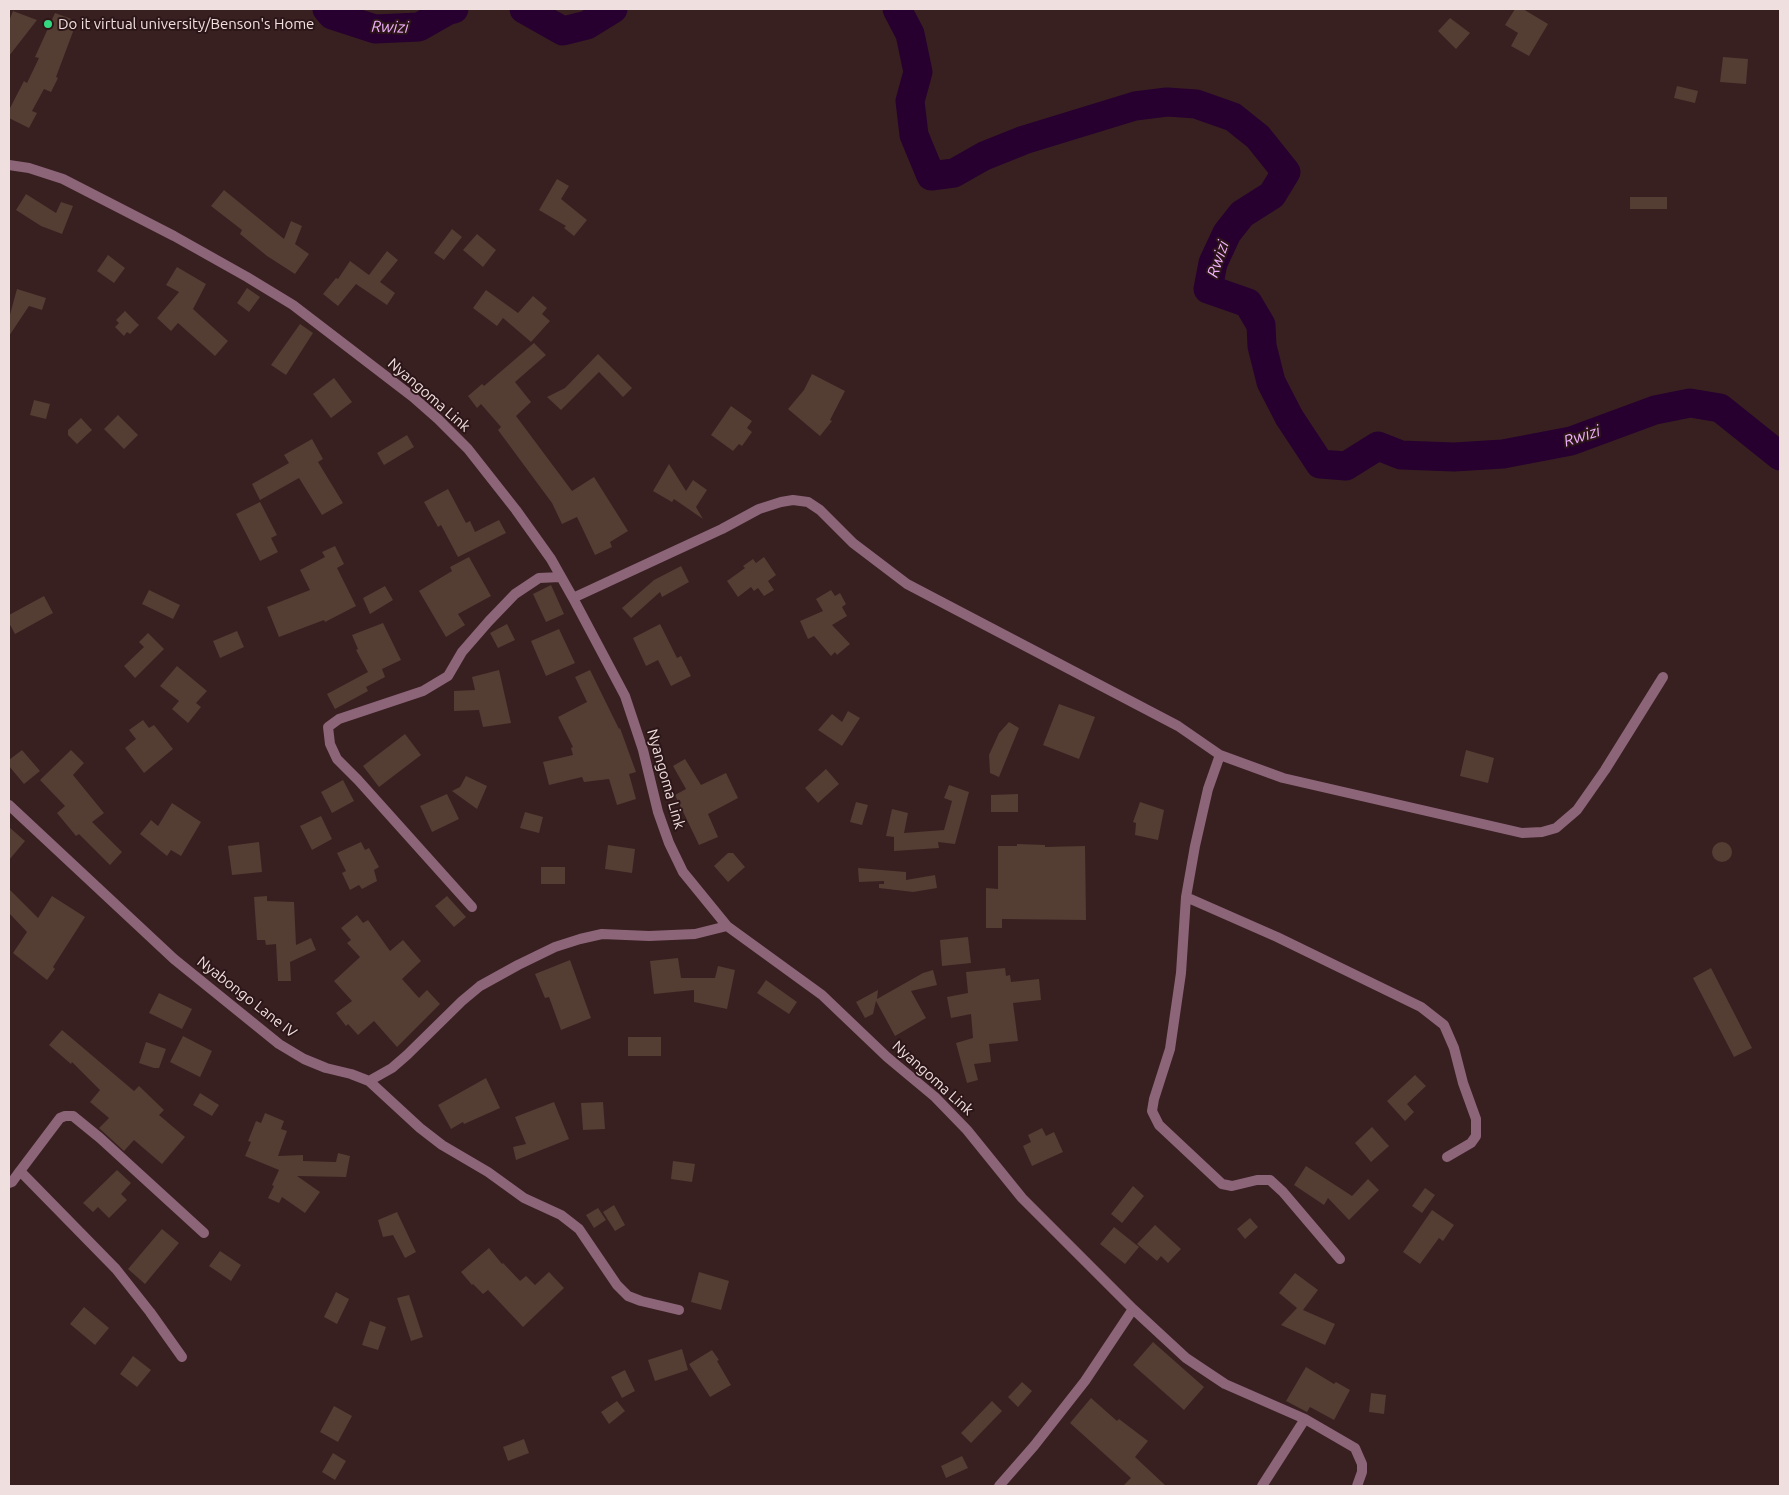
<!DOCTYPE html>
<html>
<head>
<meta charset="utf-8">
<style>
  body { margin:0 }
  #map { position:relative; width:1789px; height:1495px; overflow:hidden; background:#382021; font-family:Ubuntu,sans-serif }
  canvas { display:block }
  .frame { position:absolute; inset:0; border:10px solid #f0dfdf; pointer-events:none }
</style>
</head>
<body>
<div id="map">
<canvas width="1789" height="1495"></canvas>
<div class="frame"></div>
</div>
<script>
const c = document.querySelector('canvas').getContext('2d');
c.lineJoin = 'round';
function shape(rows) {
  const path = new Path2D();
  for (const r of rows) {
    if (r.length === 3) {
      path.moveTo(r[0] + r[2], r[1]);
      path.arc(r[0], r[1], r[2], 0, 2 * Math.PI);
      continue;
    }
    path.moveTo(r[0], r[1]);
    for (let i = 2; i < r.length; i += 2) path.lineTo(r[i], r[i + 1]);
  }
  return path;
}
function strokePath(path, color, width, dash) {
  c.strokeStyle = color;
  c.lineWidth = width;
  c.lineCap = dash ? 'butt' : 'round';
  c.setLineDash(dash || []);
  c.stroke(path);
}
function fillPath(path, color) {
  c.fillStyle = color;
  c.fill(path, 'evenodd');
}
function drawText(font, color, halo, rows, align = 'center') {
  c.font = font + ' Ubuntu,sans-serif';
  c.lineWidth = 4;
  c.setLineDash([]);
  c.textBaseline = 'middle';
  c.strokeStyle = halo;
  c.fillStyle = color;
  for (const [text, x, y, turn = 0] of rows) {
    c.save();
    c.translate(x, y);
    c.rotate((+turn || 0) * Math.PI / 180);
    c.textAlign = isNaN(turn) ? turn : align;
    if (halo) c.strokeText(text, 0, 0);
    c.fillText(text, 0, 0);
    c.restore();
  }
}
strokePath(shape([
  [327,9,332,15,375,29,419,27,449,10,454,9],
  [524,9,563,31,587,25,613,9],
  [897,9,910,34,918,72,910,101,914,135,931,176,954,173,984,156,1024,140,1135,106,1167,102,1196,104,1233,117,1258,137,1286,172,1272,195,1242,214,1227,233,1213,263,1208,289,1248,303,1261,325,1262,346,1271,382,1289,417,1320,464,1346,466,1378,446,1401,455,1454,457,1503,454,1571,441,1655,410,1690,403,1720,408,1780,456]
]), '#27002f', 29);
fillPath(shape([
  [1515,9,1523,9,1548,24,1529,56,1511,46,1518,33,1505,25],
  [13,11,37,20,9,56,9,21],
  [55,13,77,21,56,77,58,78,51,92,44,89,32,111,37,113,29,128,9,118,9,110,24,81,27,83,39,58,35,57],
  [1450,18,1470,33,1456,49,1438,31],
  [1723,57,1748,59,1746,84,1720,82],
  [1677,86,1698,91,1695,103,1674,98],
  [557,179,569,186,561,199,587,220,574,236,564,228,566,226,539,210],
  [224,190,284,239,291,221,302,226,295,244,309,254,295,274,267,256,240,234,242,230,211,206],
  [26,194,56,213,61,202,73,206,62,234,41,226,16,210],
  [1630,197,1667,197,1667,209,1630,209],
  [452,229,462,237,444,260,434,253],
  [477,234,496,250,483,267,463,250],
  [387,251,398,260,380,282,395,293,387,305,356,284,338,306,323,294,336,278,338,279,350,261,369,275],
  [108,255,125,268,114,283,97,271],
  [177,267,206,284,193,309,228,341,215,356,178,323,171,331,157,318,179,292,166,285],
  [247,288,260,297,249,312,237,303],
  [17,289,46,298,42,310,29,306,9,336,9,318],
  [486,290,518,313,533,296,547,308,542,314,550,321,531,342,503,318,497,326,473,308],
  [125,311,139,325,130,334,127,332,124,336,115,327,119,323,116,320],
  [300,324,313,333,286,375,271,365],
  [534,343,546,355,515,382,531,402,516,416,572,491,594,477,628,531,610,542,612,547,595,555,577,517,562,524,552,503,498,430,501,427,481,404,477,408,468,396,482,384,484,386],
  [598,354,632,388,623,397,599,372,561,410,547,397,565,388],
  [812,374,845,391,830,420,832,421,820,436,788,409,804,390],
  [334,378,352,402,331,418,313,394],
  [34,400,50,404,46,419,30,415],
  [731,406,752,421,747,428,752,432,742,446,739,444,733,451,711,435],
  [118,415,138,435,124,449,104,429],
  [81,418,92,430,77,444,68,435,68,430],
  [407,435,414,447,384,465,377,453],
  [312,439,323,459,318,462,343,503,322,515,299,478,260,500,252,484,289,463,284,455],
  [669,464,686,491,693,480,707,490,696,507,703,519,674,499,672,502,653,491],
  [448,489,466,523,470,521,475,532,499,520,506,533,458,557,441,525,438,527,424,502],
  [260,502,277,535,271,538,278,552,260,561,236,514],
  [335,546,344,564,337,568,356,606,325,622,324,620,279,637,267,607,310,590,300,570,325,557,322,552],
  [469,557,491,596,458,614,465,625,446,637,419,591,452,571,450,567],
  [764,557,776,575,768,581,774,590,764,596,758,588,754,591,751,587,738,597,727,581,745,568,743,566,753,559,756,563],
  [681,566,689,582,662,597,660,592,631,618,622,608,654,580],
  [551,585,564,614,546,622,533,594],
  [385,586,393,600,370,614,363,598],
  [149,590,180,605,173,619,142,604],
  [831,590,835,596,840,593,846,604,842,607,847,616,832,625,850,644,837,655,835,652,831,656,814,636,808,639,800,621,823,611,816,599],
  [44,596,53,613,15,634,9,623,9,615],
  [383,623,401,660,382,669,385,677,366,687,368,691,335,709,327,694,368,672,356,650,358,649,352,635],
  [507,624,515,640,498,648,490,633],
  [660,624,677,658,681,656,691,676,671,686,658,660,646,666,633,638],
  [559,629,575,663,546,676,531,641],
  [237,631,244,647,220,658,213,641],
  [148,633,164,649,135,678,124,666,144,647,139,642],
  [177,666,207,691,196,703,201,707,188,723,172,709,179,701,160,686],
  [499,670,511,723,483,727,479,710,454,711,454,691,475,690,472,677],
  [590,670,619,729,620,728,636,772,629,774,636,799,617,805,609,779,584,782,582,777,549,785,543,762,573,755,571,748,573,747,558,717,587,702,575,677],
  [1059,704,1095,717,1079,759,1043,745],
  [848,711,860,718,842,746,818,730,832,714,842,722],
  [143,720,149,728,154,725,173,749,144,773,125,748,136,739,129,730],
  [1009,722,1019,728,999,777,990,773,989,755,999,733],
  [405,734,421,755,379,787,363,766],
  [22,750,40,771,24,784,9,766,9,760],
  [71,750,84,763,73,775,104,813,92,822,122,852,110,865,79,834,76,836,57,813,65,806,40,780],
  [1466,750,1494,758,1488,783,1460,776],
  [685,759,701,785,726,773,738,798,708,814,718,837,699,845,675,795,686,789,673,766],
  [826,769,839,784,818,803,805,788],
  [466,776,487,786,477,809,452,791,460,787],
  [343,780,354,801,332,813,321,792],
  [949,785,969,792,955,844,938,842,939,848,894,851,894,837,886,836,892,809,908,813,904,833,944,830,952,801,944,798],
  [447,794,459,819,432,832,420,806],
  [1018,794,1018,812,991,812,991,795],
  [856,802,868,805,862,825,850,822],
  [1140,802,1164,810,1158,840,1135,835,1136,823,1133,822],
  [172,803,201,822,181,856,171,850,167,856,140,834,151,820,158,826],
  [525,812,543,817,539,833,520,828],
  [321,816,332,839,312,850,300,826],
  [9,827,25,841,9,860],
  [1722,852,10],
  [259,842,262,872,232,875,228,846],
  [361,842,365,850,369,848,379,867,374,870,377,881,362,889,359,885,350,890,342,873,346,871,337,853],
  [1017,844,1045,845,1045,847,1085,846,1086,920,1002,919,1002,928,986,928,986,888,998,889,998,846,1017,846],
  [608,845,635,849,632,873,605,869],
  [728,853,733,853,745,867,728,882,714,866],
  [541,867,565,867,565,884,541,884],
  [858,868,906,872,906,880,935,875,937,888,913,892,879,888,879,884,884,884,884,881,859,882],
  [9,889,38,918,52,896,85,917,53,967,55,969,47,980,13,953,27,932,9,913],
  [267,896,267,901,294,902,296,945,311,938,316,950,290,962,291,981,278,981,276,944,266,945,265,940,257,940,254,897],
  [447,896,466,917,454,927,435,906],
  [357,915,363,923,368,920,390,951,403,940,421,961,402,979,419,998,427,990,440,1004,397,1047,374,1021,358,1035,348,1024,346,1026,336,1013,352,1001,334,981,360,957,347,943,351,940,341,928],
  [968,937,971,963,942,966,940,940],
  [678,958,681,978,715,978,718,966,735,970,727,1009,694,1002,694,990,654,994,650,961],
  [570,960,591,1018,561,1030,549,997,545,998,535,974],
  [1005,968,1006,976,1010,975,1011,982,1039,979,1041,1000,1013,1003,1018,1041,989,1044,991,1062,974,1064,978,1080,967,1083,956,1043,973,1038,971,1014,951,1018,947,997,968,993,966,972],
  [1711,968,1752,1048,1734,1057,1693,978],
  [933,970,937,985,911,991,926,1018,895,1036,876,1001,873,1014,865,1018,856,1002,878,990,877,999,923,973],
  [766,980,797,1002,789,1014,757,993],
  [159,993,192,1009,182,1029,149,1013],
  [62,1030,134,1091,139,1086,164,1110,159,1115,185,1137,162,1164,134,1140,124,1151,99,1128,109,1118,90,1102,100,1090,72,1062,71,1064,49,1045],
  [183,1036,212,1051,200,1077,170,1062],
  [628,1037,661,1037,661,1056,628,1056],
  [146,1042,166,1049,159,1068,154,1068,139,1063],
  [1415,1075,1426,1086,1407,1104,1414,1112,1405,1121,1387,1101],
  [486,1078,500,1108,464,1124,463,1122,451,1129,438,1105],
  [200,1093,219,1105,212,1116,193,1105],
  [554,1102,569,1139,516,1160,513,1147,526,1144,515,1117],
  [603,1102,605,1129,583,1130,581,1103],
  [265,1113,284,1121,281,1129,287,1131,278,1156,303,1155,303,1161,336,1162,338,1153,350,1156,346,1177,297,1176,320,1192,305,1213,282,1197,279,1203,268,1198,274,1186,272,1185,279,1170,245,1156,251,1142,248,1141,256,1121,261,1123],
  [1372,1127,1389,1146,1371,1162,1355,1143],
  [1042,1128,1046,1136,1054,1132,1063,1152,1032,1166,1023,1146,1031,1142,1028,1135],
  [673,1161,695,1164,692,1182,671,1179],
  [1306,1166,1352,1196,1368,1179,1379,1190,1349,1220,1328,1198,1324,1205,1294,1185],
  [117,1170,131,1183,121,1194,127,1200,109,1218,98,1207,93,1212,83,1203],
  [1133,1186,1144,1196,1122,1223,1111,1214],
  [1425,1188,1435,1195,1422,1213,1412,1206],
  [614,1205,625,1225,615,1231,603,1212],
  [598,1208,606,1220,594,1228,586,1215],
  [1432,1210,1454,1225,1443,1241,1439,1238,1420,1264,1403,1252],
  [397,1212,416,1252,405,1258,393,1235,383,1237,378,1220],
  [1250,1218,1258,1227,1245,1239,1237,1229],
  [1155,1225,1181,1249,1168,1263,1161,1256,1157,1261,1137,1244],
  [1114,1227,1139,1247,1125,1264,1100,1244],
  [162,1229,179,1243,145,1284,128,1269],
  [489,1248,502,1264,503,1263,520,1281,526,1276,535,1285,549,1272,564,1288,523,1327,488,1290,483,1294,473,1284,472,1285,461,1272],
  [220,1251,241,1265,231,1281,209,1266],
  [699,1272,729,1281,721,1310,691,1302],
  [1295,1273,1318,1290,1303,1310,1335,1324,1325,1345,1281,1325,1297,1308,1279,1293],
  [336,1292,349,1299,337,1324,324,1317],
  [409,1295,423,1337,411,1341,397,1298],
  [84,1307,109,1328,95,1345,70,1324],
  [370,1321,386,1327,378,1350,362,1345],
  [1153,1342,1204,1387,1184,1410,1133,1365],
  [682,1349,688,1370,655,1381,648,1360],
  [712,1350,719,1360,717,1361,731,1385,710,1397,689,1364],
  [133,1356,151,1370,137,1387,120,1374],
  [1306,1367,1334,1384,1336,1382,1350,1390,1334,1420,1310,1407,1307,1412,1286,1401],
  [625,1370,635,1391,622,1398,611,1377],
  [1022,1382,1032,1391,1018,1407,1008,1397],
  [1371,1393,1386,1395,1384,1414,1369,1412],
  [1091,1398,1117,1421,1119,1419,1148,1441,1135,1457,1166,1486,1123,1486,1131,1478,1070,1423],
  [617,1401,625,1411,609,1424,601,1412],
  [992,1401,1002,1411,971,1443,961,1433],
  [334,1406,352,1416,338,1442,320,1432],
  [524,1439,529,1453,508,1461,503,1447],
  [333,1453,346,1461,335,1480,322,1472],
  [962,1456,968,1468,946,1478,941,1466]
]), '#543d33');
strokePath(shape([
  [9,165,29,168,63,179,174,236,247,277,293,305,413,397,438,419,468,449,516,510,551,559,573,598,625,696,643,750,658,812,669,843,683,872,727,926,822,995,887,1057,935,1097,967,1130,1022,1198,1133,1309,1186,1358,1225,1384,1305,1419,1355,1448,1362,1464,1362,1472,1357,1486],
  [573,598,722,529,759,509,781,502,793,500,808,502,820,510,853,543,907,584,1178,726,1220,755,1283,778,1522,833,1542,832,1556,828,1577,810,1605,770,1663,677],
  [1220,755,1208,789,1195,846,1186,897,1181,973,1170,1049,1154,1099,1152,1111,1159,1125,1222,1184,1232,1186,1257,1180,1270,1180,1283,1192,1340,1259],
  [9,805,174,959,279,1044,304,1059,326,1068,351,1074,369,1081,420,1128,442,1145,488,1172,524,1198,561,1215,579,1229,617,1285,628,1296,641,1301,679,1310],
  [1186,897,1277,937,1421,1007,1444,1025,1454,1048,1463,1083,1476,1119,1476,1136,1471,1143,1447,1157],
  [472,907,358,780,337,759,330,744,328,727,339,719,423,691,448,676,462,652,489,621,515,594,539,578,560,577],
  [369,1081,392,1068,407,1055,462,1001,480,986,518,965,555,947,580,939,602,934,649,936,695,934,727,926],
  [20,1171,60,1118,65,1116,73,1116,100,1138,204,1233],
  [9,1183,12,1182,20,1171,116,1269,150,1312,182,1357],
  [999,1486,1034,1446,1085,1381,1133,1309],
  [1262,1486,1305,1419]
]), '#8d6579', 10);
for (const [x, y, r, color] of [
  [48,24,5,"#34d881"]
]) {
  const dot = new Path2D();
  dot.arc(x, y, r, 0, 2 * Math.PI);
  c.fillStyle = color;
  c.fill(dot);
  strokePath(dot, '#2d1618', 2);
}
drawText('15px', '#f0dfdf', '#2d1618', [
  ["Do it virtual university/Benson's Home",58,24]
], 'left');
drawText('15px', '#f0dfdf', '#2d1618', [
  ["Nyangoma Link",429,395,41],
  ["Nyangoma Link",666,779,74],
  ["Nyabongo Lane IV",247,997,38],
  ["Nyangoma Link",933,1078,42]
]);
drawText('italic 16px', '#f1b1ff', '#2d1618', [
  ["Rwizi",390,27,2],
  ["Rwizi",1218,259,-71],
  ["Rwizi",1582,436,-18]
]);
</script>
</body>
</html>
